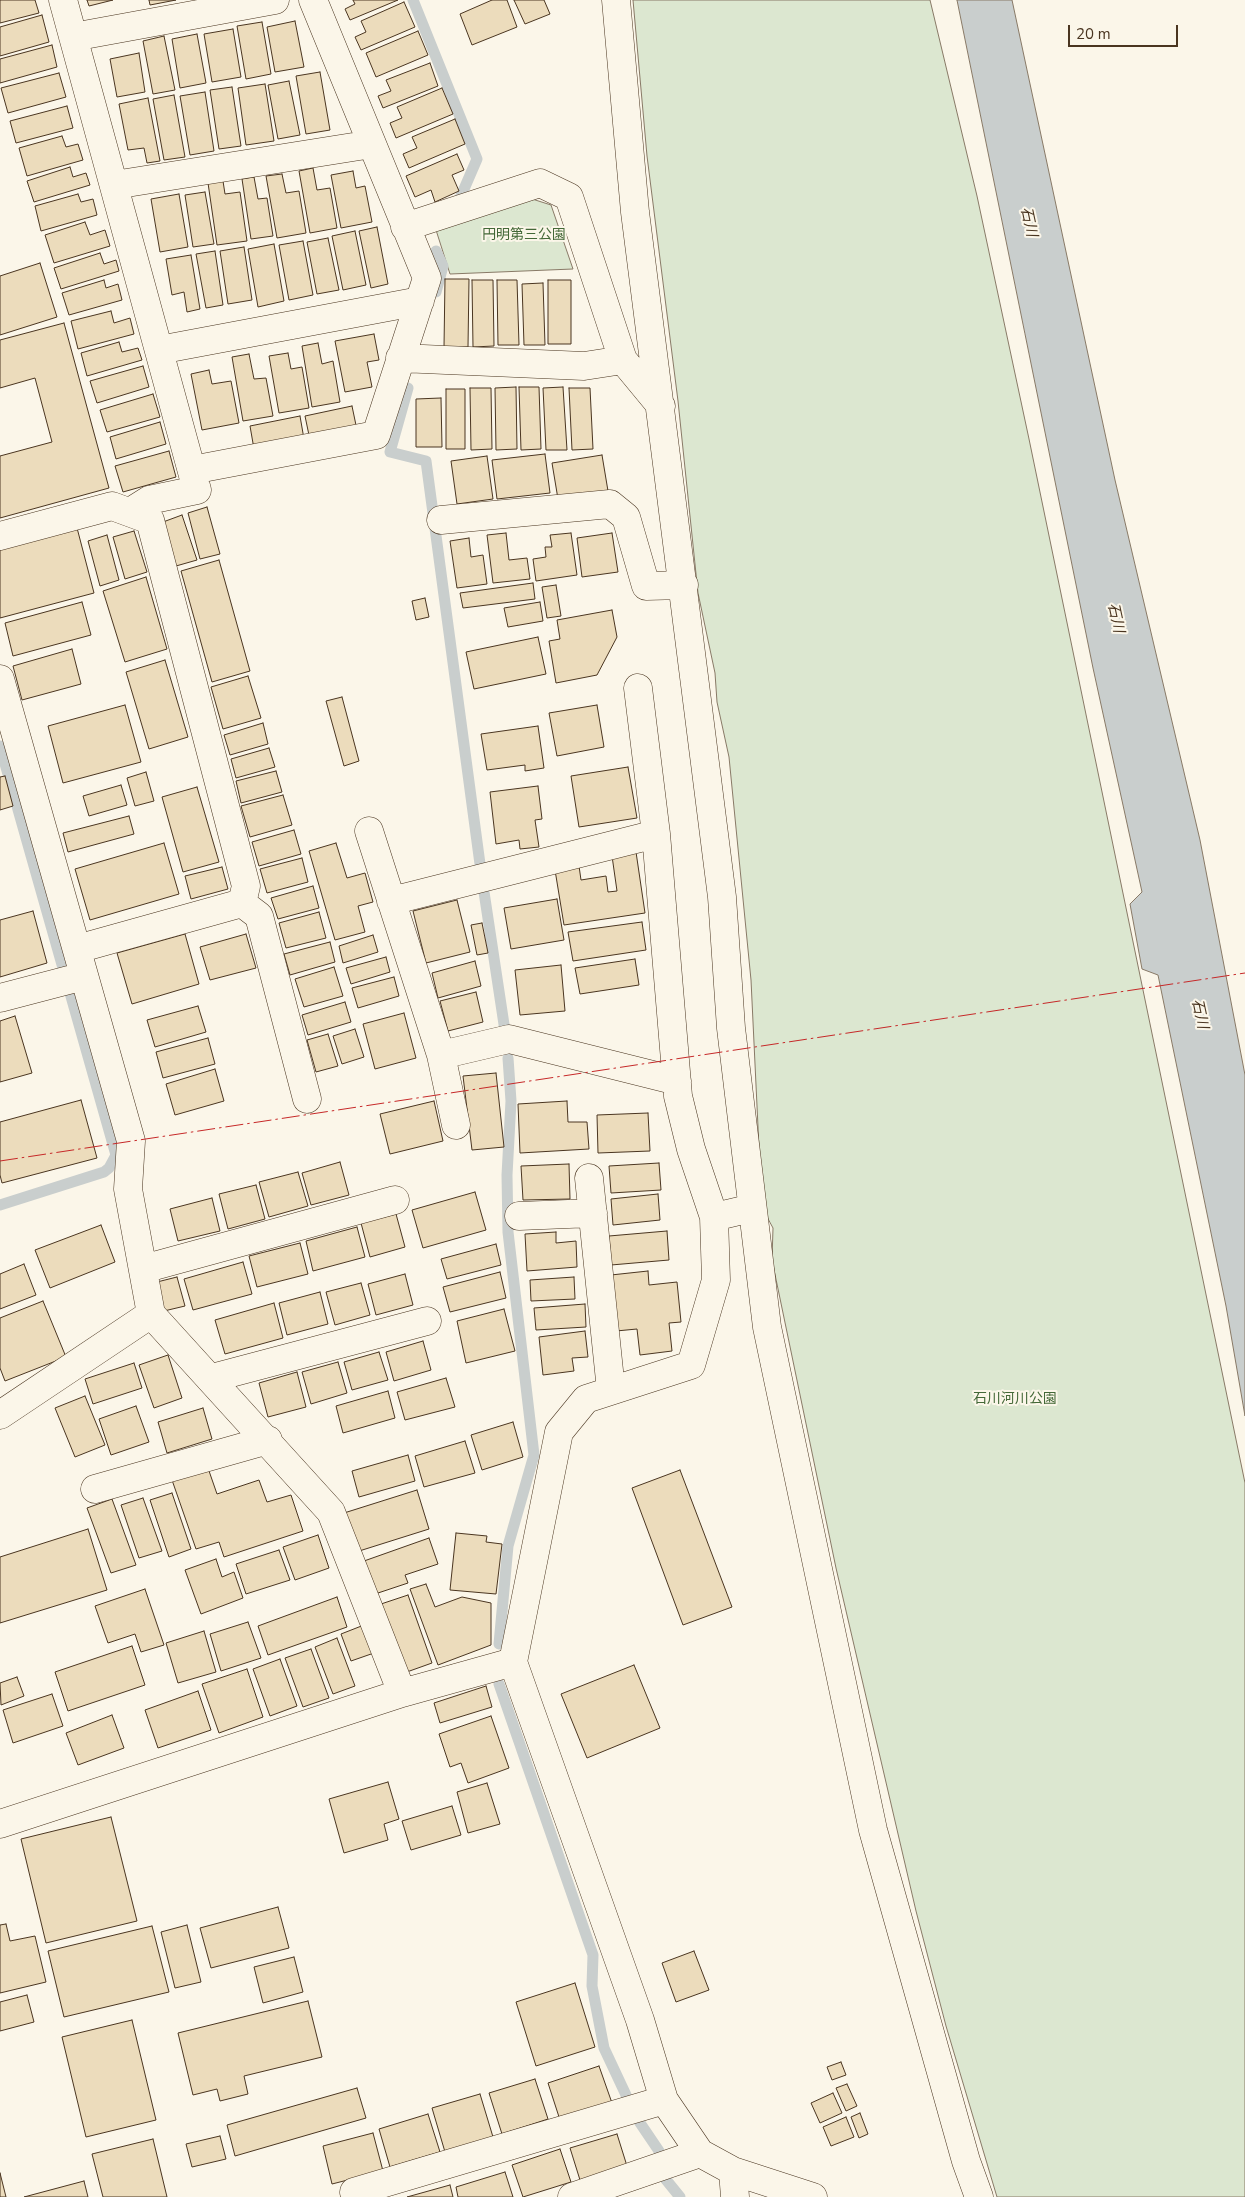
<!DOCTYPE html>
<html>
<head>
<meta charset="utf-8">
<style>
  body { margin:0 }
  #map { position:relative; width:1245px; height:2197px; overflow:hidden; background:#fbf6e9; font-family:"Nunito Sans",sans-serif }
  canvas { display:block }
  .scale { position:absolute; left:1068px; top:25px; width:110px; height:22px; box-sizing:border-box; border:2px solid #4a3520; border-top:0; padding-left:6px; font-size:15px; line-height:18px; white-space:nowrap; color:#4a3520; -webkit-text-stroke:4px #fbf6e9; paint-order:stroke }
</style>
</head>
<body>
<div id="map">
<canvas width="1245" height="2197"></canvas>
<div class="scale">20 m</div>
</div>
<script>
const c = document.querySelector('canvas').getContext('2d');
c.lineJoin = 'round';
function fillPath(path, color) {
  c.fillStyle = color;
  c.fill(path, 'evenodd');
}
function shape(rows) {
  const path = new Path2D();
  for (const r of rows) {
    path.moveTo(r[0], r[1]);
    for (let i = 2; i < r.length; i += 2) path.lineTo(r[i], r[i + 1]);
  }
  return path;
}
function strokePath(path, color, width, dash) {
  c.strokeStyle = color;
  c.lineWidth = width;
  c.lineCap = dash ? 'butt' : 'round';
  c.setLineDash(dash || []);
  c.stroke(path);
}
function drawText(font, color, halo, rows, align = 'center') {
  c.font = font + ' "Nunito Sans","Noto Sans JP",sans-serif';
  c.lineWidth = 4;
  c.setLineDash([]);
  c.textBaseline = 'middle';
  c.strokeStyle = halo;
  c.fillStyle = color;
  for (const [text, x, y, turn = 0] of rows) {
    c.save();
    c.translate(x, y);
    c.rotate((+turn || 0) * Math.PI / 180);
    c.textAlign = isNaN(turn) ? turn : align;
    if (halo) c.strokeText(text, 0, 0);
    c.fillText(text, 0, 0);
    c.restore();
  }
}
const green = shape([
  [633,0,930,0,977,196,1029,439,1245,1483,1245,2197,997,2197,946,2026,916,1911,836,1568,772,1260,773,1228,767,1217,760,1169,751,980,729,757,717,702,715,673,698,593,678,401,647,156,633,0],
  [529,198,551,205,573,269,450,274,436,230,529,198]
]);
fillPath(green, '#dce7d0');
strokePath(green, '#887966', 1);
const water = shape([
  [957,0,1012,0,1115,480,1200,840,1245,1075,1245,1416,1226,1306,1158,975,1142,969,1130,904,1142,892,1093,668,957,0]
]);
fillPath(water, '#c9cecd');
strokePath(water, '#887966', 1);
strokePath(shape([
  [413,0,477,159,461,196],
  [436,292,443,266,436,251],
  [408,388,390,452,426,461,480,864],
  [0,746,116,1155,109,1168,104,1172,0,1205],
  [484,892,505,1031],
  [499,1644,508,1546,534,1455,508,1232,507,1175,511,1101,508,1058],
  [499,1684,593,1955,592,1986,604,2048,626,2095],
  [636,2117,659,2151],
  [663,2176,680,2197]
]), '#c9cecd', 11);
const building = shape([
  [0,0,35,0,39,13,0,23,0,0],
  [87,0,113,0,89,6,87,0],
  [149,0,176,0,150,5,149,0],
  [353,0,398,0,350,20,345,9,355,4,353,0],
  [492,0,507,0,517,27,472,45,460,14,492,0],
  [514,0,544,0,550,14,525,24,514,0],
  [404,2,415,27,361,50,355,37,366,32,361,21,404,2],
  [42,15,49,42,0,56,0,27,42,15],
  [295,21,304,67,275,72,267,27,295,21],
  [262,22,271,74,246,79,237,26,262,22],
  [233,29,241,77,212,82,204,34,233,29],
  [418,31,428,55,376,77,366,53,418,31],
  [197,34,206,83,180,88,172,39,197,34],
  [164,36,175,90,153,94,143,41,164,36],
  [52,45,57,67,0,83,0,59,52,45],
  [139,53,145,92,117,97,110,59,139,53],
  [430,63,438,86,383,108,378,96,391,91,386,80,430,63],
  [320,72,330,130,306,134,296,76,320,72],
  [59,73,66,97,8,113,1,88,59,73],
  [289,81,300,135,278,139,268,85,289,81],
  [265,84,274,141,246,145,238,88,265,84],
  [232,87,241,146,219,149,210,90,232,87],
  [442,88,453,114,396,138,390,123,402,118,397,107,442,88],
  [205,92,214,151,190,155,180,96,205,92],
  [174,95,185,157,164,160,153,99,174,95],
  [148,98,160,161,147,163,144,148,128,150,119,104,148,98],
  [67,106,73,128,16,143,10,121,67,106],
  [455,119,465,144,409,168,403,154,417,148,412,137,455,119],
  [62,136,66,147,78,144,83,160,27,176,19,148,62,136],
  [457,154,464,170,452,175,459,191,435,202,431,190,415,197,406,176,457,154],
  [70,167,73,177,86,173,90,185,34,202,27,181,70,167],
  [313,168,317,190,330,188,337,228,310,233,299,171,313,168],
  [353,171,356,188,365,186,372,222,341,228,331,175,353,171],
  [282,174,286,193,299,191,306,233,277,238,266,176,282,174],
  [254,177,258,199,267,198,273,236,251,239,242,179,254,177],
  [223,181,225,194,240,192,247,241,217,245,208,183,223,181],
  [205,192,214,244,193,247,185,195,205,192],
  [78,194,81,202,93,199,97,215,41,231,35,206,78,194],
  [179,194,188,247,160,252,151,199,179,194],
  [85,222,90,235,105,230,110,246,54,263,45,235,85,222],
  [377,227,388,284,371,288,359,231,377,227],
  [355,231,366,285,343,290,332,236,355,231],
  [328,238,339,290,317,294,307,242,328,238],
  [303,241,313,295,289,300,279,245,303,241],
  [274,244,284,301,258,307,248,249,274,244],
  [244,247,252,300,228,304,220,251,244,247],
  [215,251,223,305,206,308,196,254,215,251],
  [100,253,104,264,116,260,119,271,61,289,54,268,100,253],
  [191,255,200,309,187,312,184,292,172,295,166,259,191,255],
  [40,263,57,317,0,335,0,276,40,263],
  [445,279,469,279,468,347,444,347,445,279],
  [104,280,106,288,118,284,122,300,69,315,62,293,104,280],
  [472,280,493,280,494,346,473,347,472,280],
  [497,280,517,280,519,345,498,345,497,280],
  [548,280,571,280,571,344,548,344,548,280],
  [543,283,545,345,524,345,522,284,543,283],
  [111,311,114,323,130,318,134,334,78,349,71,321,111,311],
  [64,323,109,488,0,518,0,456,52,442,35,378,0,388,0,340,64,323],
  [374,334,379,360,367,362,372,387,345,392,335,341,374,334],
  [119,342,122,352,138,348,142,360,87,376,81,353,119,342],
  [318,343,322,364,333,361,340,402,312,407,302,346,318,343],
  [288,353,291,369,302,367,309,408,279,413,269,356,288,353],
  [249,354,254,379,266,378,273,416,243,421,232,357,249,354],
  [143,366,149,387,97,403,90,381,143,366],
  [209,370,212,384,231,381,239,423,202,430,191,374,209,370],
  [516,387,517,449,496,450,495,388,516,387],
  [519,387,539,387,541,449,521,450,519,387],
  [563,387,567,450,546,450,543,388,563,387],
  [470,388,491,388,492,449,471,450,470,388],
  [569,388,590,388,593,449,572,450,569,388],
  [446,389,465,389,465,449,446,449,446,389],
  [153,394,160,417,107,432,100,410,153,394],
  [441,398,442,447,416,447,416,399,441,398],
  [352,406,357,430,310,440,305,416,352,406],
  [300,416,304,439,254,449,250,426,300,416],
  [160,422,166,444,116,459,110,437,160,422],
  [169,451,176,477,123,492,115,466,169,451],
  [545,454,550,493,497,499,492,460,545,454],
  [602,455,608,491,558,499,552,463,602,455],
  [487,456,493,499,457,504,451,461,487,456],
  [207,507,220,554,200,559,188,513,207,507],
  [182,515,197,560,176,566,163,522,182,515],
  [76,524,94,593,0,618,0,544,76,524],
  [134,531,147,572,125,579,113,537,134,531],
  [506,533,509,560,527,558,530,579,493,583,487,535,506,533],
  [571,533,577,575,536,581,533,559,546,557,545,547,552,547,550,535,571,533],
  [612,533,618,572,582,577,577,538,612,533],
  [107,535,119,580,100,586,88,541,107,535],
  [469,538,471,557,483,555,487,584,457,588,450,541,469,538],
  [219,560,250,671,212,682,181,571,219,560],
  [146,577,167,649,125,662,103,591,146,577],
  [533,583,535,599,463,608,460,593,533,583],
  [556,585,561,616,547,618,542,587,556,585],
  [425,598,429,617,416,620,412,601,425,598],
  [82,602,91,635,13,656,5,623,82,602],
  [540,602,543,621,508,627,504,608,540,602],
  [612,610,617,637,597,675,556,683,549,641,560,639,557,620,612,610],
  [538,637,546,674,474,689,466,652,538,637],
  [72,649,81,684,22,700,13,666,72,649],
  [165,660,188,737,149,749,126,672,165,660],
  [248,676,261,718,223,729,211,687,248,676],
  [342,697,359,761,344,766,326,701,342,697],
  [125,705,141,762,63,783,48,726,125,705],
  [597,705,604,747,557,756,549,713,597,705],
  [263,723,268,744,230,755,224,735,263,723],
  [538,726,544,768,525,771,525,765,487,770,481,734,538,726],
  [269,748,275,767,236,778,231,759,269,748],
  [628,767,637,818,579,827,571,776,628,767],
  [276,771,282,792,241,803,236,781,276,771],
  [146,772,154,801,135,806,127,778,146,772],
  [5,776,13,806,0,810,0,777,5,776],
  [121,785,127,805,89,816,83,796,121,785],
  [538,786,542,819,535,820,539,847,520,849,519,840,496,844,490,792,538,786],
  [197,787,219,862,183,872,162,797,197,787],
  [283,795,292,825,250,837,241,806,283,795],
  [129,816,134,834,68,852,63,833,129,816],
  [294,830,301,854,259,866,252,842,294,830],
  [164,843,179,894,90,920,75,869,164,843],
  [336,843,347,878,365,873,373,902,358,906,365,932,335,940,309,851,336,843],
  [636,852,645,913,564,925,555,870,579,866,581,880,606,876,608,892,617,891,612,856,636,852],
  [302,858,308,882,267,893,260,869,302,858],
  [222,867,228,889,191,899,185,876,222,867],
  [313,886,319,908,278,919,271,898,313,886],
  [557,899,564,940,511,949,504,908,557,899],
  [457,900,470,952,426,963,413,911,457,900],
  [33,911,47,963,0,977,0,920,33,911],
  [319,912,326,938,286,948,279,923,319,912],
  [642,922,646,950,573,961,568,932,642,922],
  [482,923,488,953,477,955,471,925,482,923],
  [185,934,199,984,132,1004,117,953,185,934],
  [246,934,256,968,210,980,200,947,246,934],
  [373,935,378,952,343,963,339,946,373,935],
  [330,942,335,962,290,975,284,954,330,942],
  [386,957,390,972,351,984,346,968,386,957],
  [635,959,639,985,580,994,575,968,635,959],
  [475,961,481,986,438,998,432,973,475,961],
  [561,965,565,1011,520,1015,515,970,561,965],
  [334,967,343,996,304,1007,295,979,334,967],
  [394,977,399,996,358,1008,352,988,394,977],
  [476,992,483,1022,448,1031,440,1001,476,992],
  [345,1002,351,1022,308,1035,302,1015,345,1002],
  [198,1006,206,1032,155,1047,147,1020,198,1006],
  [404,1013,416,1058,375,1069,363,1024,404,1013],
  [15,1016,32,1073,0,1082,0,1021,15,1016],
  [355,1029,364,1057,342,1064,333,1036,355,1029],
  [328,1034,338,1066,316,1072,307,1040,328,1034],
  [208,1038,215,1064,163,1078,156,1052,208,1038],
  [215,1069,224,1101,175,1115,166,1084,215,1069],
  [496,1073,504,1147,472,1150,463,1076,496,1073],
  [81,1100,97,1158,2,1183,0,1175,0,1122,81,1100],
  [434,1101,443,1141,390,1154,380,1114,434,1101],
  [567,1101,568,1122,587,1122,589,1149,520,1153,518,1104,567,1101],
  [648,1113,650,1151,598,1153,597,1115,648,1113],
  [340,1162,349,1195,311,1205,302,1173,340,1162],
  [659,1163,661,1190,611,1193,609,1166,659,1163],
  [569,1164,570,1199,523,1200,521,1166,569,1164],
  [298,1172,308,1206,269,1217,259,1182,298,1172],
  [256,1185,265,1219,228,1229,219,1194,256,1185],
  [475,1192,486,1230,423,1248,412,1210,475,1192],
  [658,1194,660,1220,613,1225,611,1199,658,1194],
  [212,1198,220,1231,178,1241,170,1209,212,1198],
  [396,1214,405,1247,370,1257,361,1223,396,1214],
  [101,1225,115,1262,50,1288,35,1250,101,1225],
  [357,1227,365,1257,313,1271,306,1241,357,1227],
  [667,1231,669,1260,611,1265,609,1236,667,1231],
  [556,1232,556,1243,576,1241,577,1267,527,1271,525,1234,556,1232],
  [300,1243,308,1274,257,1287,249,1256,300,1243],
  [496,1244,501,1265,447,1279,441,1259,496,1244],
  [243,1262,252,1294,193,1310,184,1279,243,1262],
  [24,1264,36,1295,0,1309,0,1274,24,1264],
  [648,1271,649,1285,677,1282,681,1322,669,1323,672,1351,640,1355,637,1329,616,1331,611,1275,648,1271],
  [500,1272,506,1298,450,1312,443,1287,500,1272],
  [405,1274,413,1305,376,1315,368,1284,405,1274],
  [177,1277,185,1306,164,1311,157,1282,177,1277],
  [574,1277,575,1299,531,1301,530,1280,574,1277],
  [361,1283,370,1315,335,1325,326,1292,361,1283],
  [320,1292,328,1324,287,1335,279,1303,320,1292],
  [43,1301,66,1357,5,1381,0,1368,0,1318,43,1301],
  [274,1303,283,1338,225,1354,215,1320,274,1303],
  [585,1304,586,1327,536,1330,534,1308,585,1304],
  [504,1309,515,1351,466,1363,457,1321,504,1309],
  [585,1331,588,1357,572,1358,574,1371,543,1375,539,1337,585,1331],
  [423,1341,431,1370,394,1381,386,1352,423,1341],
  [379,1352,388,1380,352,1390,344,1362,379,1352],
  [168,1355,182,1398,154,1408,139,1365,168,1355],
  [338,1362,347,1393,311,1404,302,1372,338,1362],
  [134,1363,142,1388,93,1404,85,1379,134,1363],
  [297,1372,306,1407,268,1417,259,1383,297,1372],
  [446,1378,455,1407,405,1420,397,1392,446,1378],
  [388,1391,395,1418,343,1433,336,1406,388,1391],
  [85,1396,105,1445,75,1457,55,1408,85,1396],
  [136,1406,149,1442,111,1455,99,1419,136,1406],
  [203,1408,212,1439,167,1453,158,1422,203,1408],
  [513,1422,523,1457,482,1470,471,1435,513,1422],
  [465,1441,475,1473,424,1487,415,1456,465,1441],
  [408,1455,415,1481,359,1497,352,1471,408,1455],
  [208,1468,217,1494,259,1480,267,1502,291,1495,303,1531,224,1557,219,1542,196,1549,172,1480,208,1468],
  [680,1470,732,1607,683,1625,632,1488,680,1470],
  [417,1490,429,1529,356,1552,344,1513,417,1490],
  [172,1493,191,1549,169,1557,150,1500,172,1493],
  [143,1498,162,1551,139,1558,121,1505,143,1498],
  [112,1499,136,1565,111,1573,87,1508,112,1499],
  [88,1529,107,1590,0,1623,0,1557,88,1529],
  [456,1533,487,1536,486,1542,502,1544,496,1594,450,1590,456,1533],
  [318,1535,329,1568,295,1580,283,1547,318,1535],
  [429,1538,438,1564,405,1575,408,1583,375,1594,364,1561,429,1538],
  [279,1550,290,1580,246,1594,236,1564,279,1550],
  [216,1559,222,1577,234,1572,243,1598,201,1614,185,1570,216,1559],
  [426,1584,435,1607,462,1597,491,1603,491,1645,438,1665,410,1589,426,1584],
  [145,1589,164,1645,141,1652,135,1634,108,1643,95,1606,145,1589],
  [408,1595,432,1663,404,1673,381,1604,408,1595],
  [337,1597,347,1627,268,1655,258,1626,337,1597],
  [248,1622,261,1658,221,1671,210,1634,248,1622],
  [364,1625,374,1653,351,1661,341,1634,364,1625],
  [204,1631,216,1672,178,1683,166,1643,204,1631],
  [337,1638,355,1686,333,1694,315,1647,337,1638],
  [132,1646,145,1685,68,1711,55,1672,132,1646],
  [311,1649,329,1698,303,1707,285,1658,311,1649],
  [280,1659,297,1706,270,1716,253,1669,280,1659],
  [634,1665,660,1728,587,1758,561,1694,634,1665],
  [247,1669,263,1717,219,1733,202,1684,247,1669],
  [17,1677,24,1696,1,1705,0,1683,17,1677],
  [486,1686,492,1707,440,1723,434,1703,486,1686],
  [198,1691,211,1730,158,1748,145,1710,198,1691],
  [52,1694,63,1726,13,1743,3,1710,52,1694],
  [112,1715,124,1748,78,1765,66,1733,112,1715],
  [491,1716,509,1768,468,1783,461,1763,450,1767,439,1734,491,1716],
  [388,1782,399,1819,384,1824,388,1840,344,1853,329,1799,388,1782],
  [487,1783,500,1824,468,1833,457,1792,487,1783],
  [452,1806,461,1835,411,1850,402,1821,452,1806],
  [111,1817,137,1921,46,1943,21,1839,111,1817],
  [278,1907,289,1948,211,1968,200,1928,278,1907],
  [6,1924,10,1941,35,1936,46,1982,0,1993,0,1925,6,1924],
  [187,1925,201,1982,175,1988,161,1932,187,1925],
  [152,1926,169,1992,64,2017,48,1951,152,1926],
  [694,1951,709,1990,676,2002,662,1963,694,1951],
  [294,1957,303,1992,263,2003,254,1967,294,1957],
  [575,1983,595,2047,536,2066,516,2002,575,1983],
  [27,1995,34,2022,0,2031,0,2002,27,1995],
  [308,2001,322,2057,244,2076,248,2094,220,2101,217,2089,193,2095,178,2033,308,2001],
  [132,2020,156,2120,86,2137,62,2037,132,2020],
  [841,2062,846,2075,832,2080,827,2067,841,2062],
  [599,2066,612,2103,560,2120,548,2083,599,2066],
  [535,2079,548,2119,502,2134,489,2093,535,2079],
  [847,2084,857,2106,846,2111,836,2088,847,2084],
  [357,2088,366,2118,235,2156,227,2125,357,2088],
  [833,2093,842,2113,820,2123,811,2103,833,2093],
  [480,2094,493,2137,445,2152,432,2108,480,2094],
  [860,2113,868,2134,859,2138,851,2117,860,2113],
  [428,2114,440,2152,390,2167,379,2129,428,2114],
  [846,2117,854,2137,831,2146,823,2127,846,2117],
  [373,2133,383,2171,332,2184,323,2146,373,2133],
  [617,2134,627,2166,580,2180,570,2148,617,2134],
  [220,2136,226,2159,192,2167,186,2144,220,2136],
  [153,2139,167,2197,103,2197,92,2154,153,2139],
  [560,2149,571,2182,523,2197,512,2165,560,2149],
  [505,2172,513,2197,458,2197,456,2187,505,2172],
  [0,2173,6,2197,0,2197,0,2173],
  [84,2181,88,2197,24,2197,84,2181],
  [450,2185,453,2197,407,2197,450,2185]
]);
fillPath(building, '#ecdcbc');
strokePath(building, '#4a3520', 1);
const minor = shape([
  [63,0,197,490,149,500,130,512],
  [616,0,635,212,722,897,731,1028,767,1327,873,1830,966,2161,979,2197],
  [73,37,275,0],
  [114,185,372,144],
  [405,227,540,183,569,197,623,360,661,406],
  [159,350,420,301],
  [400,358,584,366,623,360],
  [192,470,376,435,427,278,313,0],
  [441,520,610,504,626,517,646,586,684,585],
  [0,536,112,506,150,520,246,886,242,903],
  [0,679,131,1141,128,1189,151,1314,331,1512,402,1693],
  [638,688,656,834,678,1096,691,1149,714,1217],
  [369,831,441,1055,456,1125],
  [391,901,656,834],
  [77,949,242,903,259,916,307,1099],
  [0,998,84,976],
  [441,1055,509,1039,677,1081],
  [589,1178,611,1390],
  [519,1216,593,1213],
  [143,1269,395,1200],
  [212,1378,427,1321],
  [0,1415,151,1314],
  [95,1489,268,1440],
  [513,1662,559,1432,586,1399,691,1365,716,1280,714,1217,752,1208],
  [0,1824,402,1693,513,1662,640,2020,664,2100,700,2153,733,2171,813,2197],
  [733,2171,735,2197],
  [354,2192,664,2100],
  [572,2197,700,2153]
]);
strokePath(minor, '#4a3520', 29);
strokePath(minor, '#fbf6e9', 28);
strokePath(shape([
  [0,1161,1245,973]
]), '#c62828', 1, [18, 4, 2.5, 4]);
drawText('14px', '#436837', '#fbf6e9', [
  ["円明第三公園",524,236],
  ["石川河川公園",1015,1400]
]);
drawText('italic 15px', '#4a3520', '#fbf6e9', [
  ["石川",1028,222,78],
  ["石川",1115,618,78],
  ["石川",1199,1014,78]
]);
</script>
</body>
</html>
